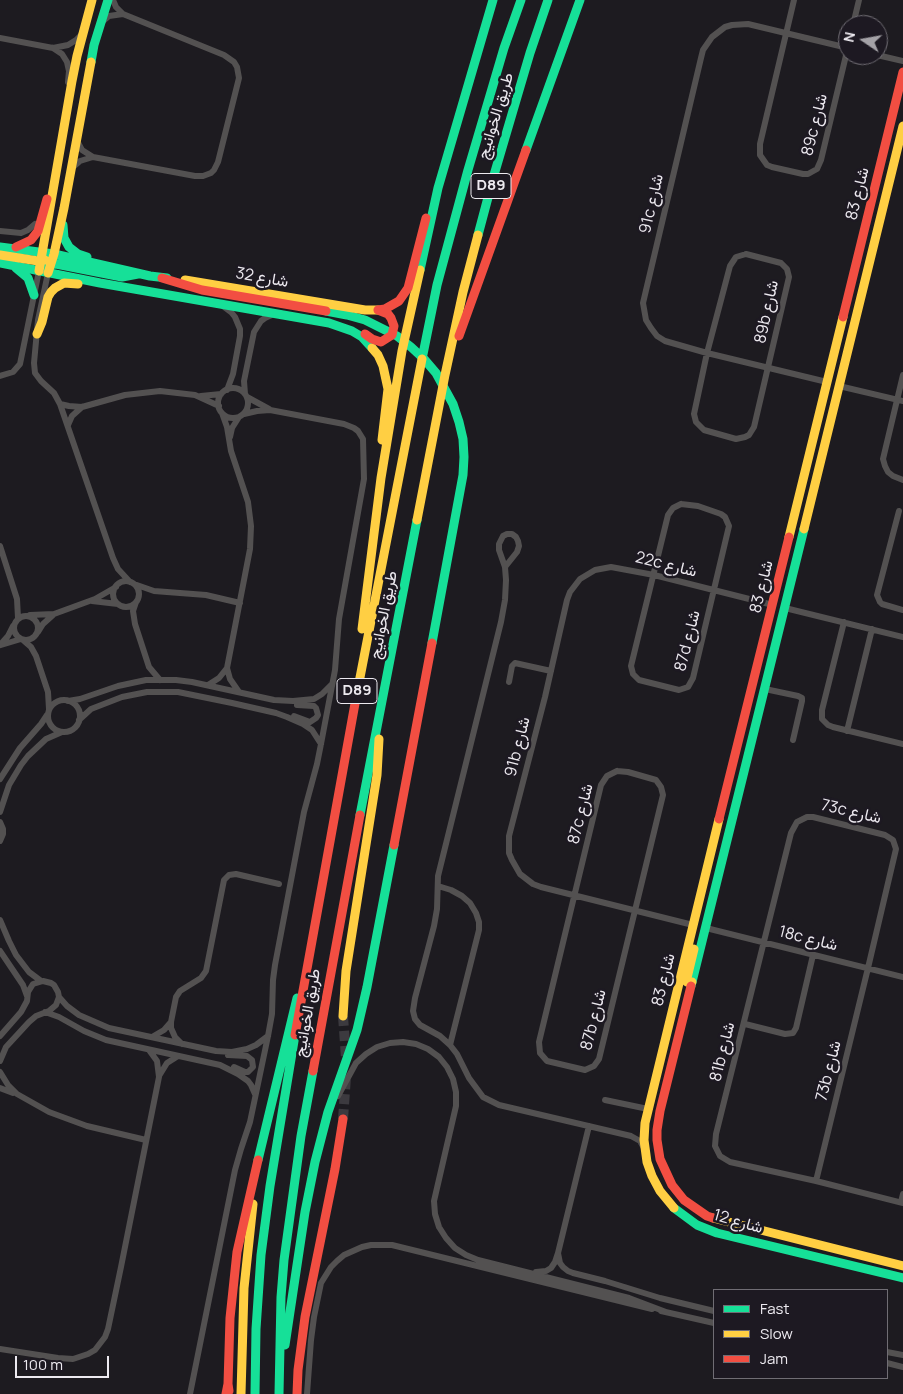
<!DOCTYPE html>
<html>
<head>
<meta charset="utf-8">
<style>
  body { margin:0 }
  #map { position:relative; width:903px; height:1394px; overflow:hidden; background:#1d1b20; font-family:Manrope,sans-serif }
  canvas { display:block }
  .legend { position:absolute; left:713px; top:1289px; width:175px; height:90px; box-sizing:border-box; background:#1d1922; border:1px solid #706d74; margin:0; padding:6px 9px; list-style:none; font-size:15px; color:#edeaf0 }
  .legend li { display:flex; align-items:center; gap:10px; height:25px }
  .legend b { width:25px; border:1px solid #706d74 }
  .north { position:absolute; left:838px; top:15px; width:50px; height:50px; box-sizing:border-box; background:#1d1922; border:1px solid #706d74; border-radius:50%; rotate:282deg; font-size:14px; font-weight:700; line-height:20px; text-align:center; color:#edeaf0 }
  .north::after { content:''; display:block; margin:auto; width:18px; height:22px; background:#a4a2a7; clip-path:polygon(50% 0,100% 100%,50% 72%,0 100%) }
  .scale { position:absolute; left:15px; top:1356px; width:94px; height:22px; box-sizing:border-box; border:2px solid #edeaf0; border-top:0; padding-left:6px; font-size:15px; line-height:18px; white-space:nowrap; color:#edeaf0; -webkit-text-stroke:4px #1d1922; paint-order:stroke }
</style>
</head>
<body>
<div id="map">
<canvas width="903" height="1394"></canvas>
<ul class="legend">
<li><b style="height:6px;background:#16e098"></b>Fast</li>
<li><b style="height:6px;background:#ffcf43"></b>Slow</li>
<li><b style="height:6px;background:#f24e42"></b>Jam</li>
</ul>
<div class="north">N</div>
<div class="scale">100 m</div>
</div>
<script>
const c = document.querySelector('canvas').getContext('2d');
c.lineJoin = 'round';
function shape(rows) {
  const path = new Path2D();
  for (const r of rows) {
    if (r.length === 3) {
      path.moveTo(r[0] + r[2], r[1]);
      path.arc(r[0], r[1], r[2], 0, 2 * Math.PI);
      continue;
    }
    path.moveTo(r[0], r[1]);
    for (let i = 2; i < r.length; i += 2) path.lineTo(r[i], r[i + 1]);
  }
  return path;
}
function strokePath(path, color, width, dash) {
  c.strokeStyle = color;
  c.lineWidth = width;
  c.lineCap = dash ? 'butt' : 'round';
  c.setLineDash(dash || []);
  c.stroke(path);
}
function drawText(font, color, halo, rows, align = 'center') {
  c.font = font + ' Manrope,Vazirmatn,sans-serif';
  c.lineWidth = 5;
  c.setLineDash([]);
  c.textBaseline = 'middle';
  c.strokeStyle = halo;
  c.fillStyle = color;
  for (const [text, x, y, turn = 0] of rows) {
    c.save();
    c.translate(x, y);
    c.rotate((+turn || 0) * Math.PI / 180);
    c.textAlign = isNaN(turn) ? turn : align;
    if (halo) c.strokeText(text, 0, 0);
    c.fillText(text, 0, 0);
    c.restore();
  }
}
strokePath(shape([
  [343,1016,346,1058],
  [343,1119,346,1077]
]), '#3c3a3f', 10, [10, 5]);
strokePath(shape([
  [794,0,760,144,760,155,767,165,772,167,803,174,808,174,817,169,821,160,848,47],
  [102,22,109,16,123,14],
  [853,25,859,0],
  [0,38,53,48,68,45,76,40,83,33],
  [53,48,62,54,67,62,69,71,68,82],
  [877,55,903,61],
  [76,139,82,150,93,157,195,176,203,176,211,173,214,170,218,162,239,78,237,67,234,62,224,55,123,14,116,7,113,0],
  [72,168,80,161,93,157],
  [0,231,21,233,28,230,35,224],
  [746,254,781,263,787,269,789,277,754,427,749,435,745,437,736,439,704,430,696,422,694,414,707,353,730,266,736,257,746,254],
  [48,273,38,320,34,363,35,373,41,381,54,393,60,404,113,558,118,569,130,582],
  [223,306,231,312,235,317,240,329,240,336,233,374,227,390],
  [903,375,883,459,885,466,888,472,893,476,903,480],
  [0,376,13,372,20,364,39,271],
  [827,382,707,353,665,341,657,336,651,328,646,320,643,303,701,58,703,50,712,37,725,27,732,25,748,24,848,48],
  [839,386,903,401],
  [233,403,15],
  [245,394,244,381,254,332,261,321,265,318,274,314],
  [201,396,221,394],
  [247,397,269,409],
  [60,404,69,406,82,407,125,395,160,391,195,395,219,406],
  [222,413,227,427,231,451,248,502,251,526,250,549,227,668,230,679,239,692],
  [68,425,72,416,82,407],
  [230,437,232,428,239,417],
  [681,504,698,506,721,514,725,517,729,526,693,678,688,687,679,690,639,680,633,674,631,666,668,515,673,508,681,504],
  [899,511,877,595,880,602,882,604,903,610],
  [0,546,17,599,18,618],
  [505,567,517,552,519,546,518,541,516,537,512,534,507,534,503,536,499,544,499,550,505,567,506,580,505,600,501,622,438,876,437,909,434,926,415,998,413,1011,415,1019,420,1025,440,1036,450,1045,457,1054,469,1078,483,1097,499,1105,631,1136,640,1141,644,1148],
  [126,594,13],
  [134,584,154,591,206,595,240,603],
  [92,601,118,604],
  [136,602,133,611,135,624,149,667,160,680],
  [785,608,903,637],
  [30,615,54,614,95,599,116,587],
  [26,628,12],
  [844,622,822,710,822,719,828,725,833,727,903,744],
  [38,632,43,624,53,615],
  [23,640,31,647,36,656,48,692,49,709],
  [0,645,8,636,13,626],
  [1,645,21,639],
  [509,682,512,666,515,663,551,671],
  [208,685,219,678,227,668],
  [765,689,798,696,802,698,802,701,793,740],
  [64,716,16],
  [68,701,80,699,118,686,146,680,176,680,192,682,274,700,293,701,314,699,322,694,332,684],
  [294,716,310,722,316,718,318,715,316,708,314,706,297,705],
  [79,720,91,709,122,697,147,692,178,692,232,703,276,713,287,717,303,724,312,730,321,744],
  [847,731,872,629],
  [617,771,628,772,656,780,661,787,663,795,599,1059,594,1066,585,1070,547,1061,540,1053,539,1042,601,785,607,776,617,771],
  [0,779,20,748,41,724,47,715],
  [0,812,9,785,21,765,28,756,46,739,62,732],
  [0,822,3,829,3,834,0,841],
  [438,886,451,890,462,896,470,903,476,913,479,922,479,930,450,1045],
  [0,920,9,941,16,955,29,972,41,981],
  [693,925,541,887,533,884,520,874,512,860,509,853,509,836,545,697,567,600,570,592,580,579,595,570,611,567,654,575,773,605],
  [706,928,903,977],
  [0,951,23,985,27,996],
  [59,997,67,1006,79,1015,109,1028,216,1051,232,1052,247,1049,256,1045,268,1036],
  [45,1012,59,1017,84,1031,106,1040,220,1065,238,1074,248,1081,251,1085,255,1094],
  [745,1024,785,1034,793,1033,796,1028,813,955],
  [0,1036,21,1012,27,1001,28,992,33,984,43,981,51,983,54,985,58,992,59,997,56,1005,49,1011,36,1016,29,1022,6,1047,0,1061],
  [152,1037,164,1030,171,1022],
  [182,1044,175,1037,171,1028,171,1022,176,997,180,991,201,978,206,971,224,880,229,875,236,874,279,884],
  [228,1055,247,1056,252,1060,253,1067,248,1072,245,1072,234,1067],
  [0,1072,8,1085,17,1094,49,1112,87,1126,146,1140],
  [159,1076,167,1063,178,1056],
  [0,1088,13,1093],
  [338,1096,356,1063,366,1054,377,1047,390,1043,403,1042,416,1044,428,1049,439,1057,447,1067,453,1079,456,1092,456,1106,434,1201,435,1214,439,1227,446,1238,455,1248,466,1255,478,1260,629,1298,666,1312],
  [605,1100,648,1109],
  [816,1181,868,968,896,849,893,840,885,835,813,817,807,817,797,822,791,833,716,1134,715,1146,720,1156,730,1162,816,1181,903,1203],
  [901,1202,903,1194],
  [558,1253,560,1263,563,1267,568,1271,573,1273,605,1281,660,1298,714,1311],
  [536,1272,546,1271,551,1268,555,1262,558,1253,589,1126],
  [661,1311,714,1323],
  [0,1349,58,1358,73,1359,88,1354,95,1350,105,1337,108,1329,121,1267,159,1077,157,1061,149,1050],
  [887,1352,903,1355],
  [887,1363,903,1367],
  [190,1394,235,1170,241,1149,250,1122,268,1036,272,1014,273,980,275,965,304,812,317,764,321,744,335,670,339,619,364,479,363,439,358,431,354,428,344,424,270,410,257,411,244,414],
  [307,1394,311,1340,314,1317,321,1283,331,1267,337,1261,344,1255,362,1247,371,1245,392,1245,652,1309]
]), '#535151', 6);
strokePath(shape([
  [91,62,94,45,108,0],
  [526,150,580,0],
  [63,225,64,238,69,247,78,254,87,257],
  [478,235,494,175,530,53,548,0],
  [0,247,54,254,150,276,167,278],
  [0,263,100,283,329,323,352,331,362,337,372,348],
  [47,265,56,264,122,277,138,274],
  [16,268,28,278,34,295],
  [420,270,438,188,493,0],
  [326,311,347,315,365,320,397,336,411,347,424,359,436,373,453,404,459,422,463,439,464,457,463,475,432,643],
  [422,359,437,285,468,170,504,48,521,0],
  [360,815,417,520],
  [691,986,804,529],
  [258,1160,297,998],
  [674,1208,697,1225,717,1233,903,1278],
  [285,1345,305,1212,315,1162,328,1112,357,1030,367,987,394,845],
  [255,1394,256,1329,261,1255,270,1186,295,1035],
  [279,1394,281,1297,284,1260,301,1136,313,1071]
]), '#16e098', 9);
strokePath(shape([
  [0,255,38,261,45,260],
  [39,271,72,81,77,56,92,0],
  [48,273,54,254,64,208,91,62],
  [185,280,365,310,378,310],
  [37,334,42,322,48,297,51,292,55,288,64,283,78,284],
  [372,348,378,355,383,366,388,389,382,440],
  [417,520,445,375,463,292,478,235],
  [804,529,903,126],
  [789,537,843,317],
  [362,629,381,478,402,351,420,270],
  [356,698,422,359],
  [692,982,687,982,687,978,694,949],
  [343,1016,346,971,377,775,379,739],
  [674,1208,660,1191,652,1176,647,1162,644,1140,645,1123,719,819],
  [713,1218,903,1266],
  [241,1394,244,1288,253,1204]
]), '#ffcf43', 9);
strokePath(shape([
  [16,247,31,240,38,231,47,199],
  [162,278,202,290,326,311],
  [378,310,385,309,399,301,408,288,426,218],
  [843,317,903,72],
  [365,334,372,339,381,342,392,335,394,326,391,318,388,314,378,310],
  [459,336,526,150],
  [719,819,789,537],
  [394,845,432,643],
  [691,986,660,1111,657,1130,657,1140,660,1159,672,1185,684,1200,707,1216,713,1218],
  [295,1035,356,698],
  [313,1071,360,815],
  [229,1391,228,1384,230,1318,237,1252,258,1160],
  [226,1394,228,1384],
  [297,1394,298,1370,305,1317,335,1169,343,1119]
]), '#f24e42', 9);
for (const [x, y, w] of [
  [491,186,40],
  [357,691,40]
]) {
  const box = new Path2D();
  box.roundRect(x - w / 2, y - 12.5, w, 25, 4);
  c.fillStyle = '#1d1922';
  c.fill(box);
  strokePath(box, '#edeaf0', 1);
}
drawText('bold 15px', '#edeaf0', null, [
  ["D89",491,186],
  ["D89",357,691]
]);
drawText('16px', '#edeaf0', '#1d1922', [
  ["طريق الخوانيج",496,116,-73],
  ["89c شارع",815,125,-76],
  ["شارع 83",858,194,-76],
  ["91c شارع",652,204,-77],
  ["شارع 32",262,278,10],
  ["89b شارع",767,312,-78],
  ["22c شارع",666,565,14],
  ["شارع 83",762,587,-76],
  ["طريق الخوانيج",384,615,-79],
  ["87d شارع",688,641,-76],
  ["91b شارع",518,747,-76],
  ["73c شارع",851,812,13],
  ["87c شارع",581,814,-76],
  ["18c شارع",808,939,14],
  ["شارع 83",664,980,-76],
  ["طريق الخوانيج",308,1013,-80],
  ["87b شارع",594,1020,-76],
  ["81b شارع",723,1052,-76],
  ["73b شارع",829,1071,-76],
  ["شارع 12",738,1222,16]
]);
</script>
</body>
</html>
